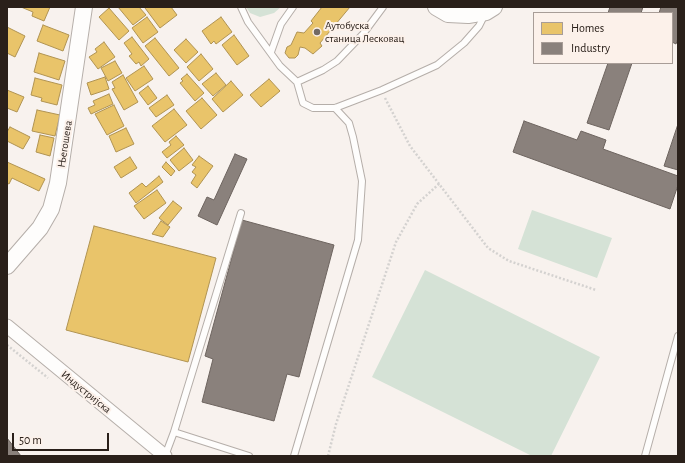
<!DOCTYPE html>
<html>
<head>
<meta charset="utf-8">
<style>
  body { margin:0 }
  #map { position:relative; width:685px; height:463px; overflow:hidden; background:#f8f2ee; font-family:"Alegreya Sans",sans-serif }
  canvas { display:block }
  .frame { position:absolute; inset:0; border:8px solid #2a201a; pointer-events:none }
  .legend { position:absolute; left:533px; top:12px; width:140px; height:52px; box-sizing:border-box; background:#fcf1ea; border:1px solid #a89d97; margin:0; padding:5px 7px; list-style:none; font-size:12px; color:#2a201a }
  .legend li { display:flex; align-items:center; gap:8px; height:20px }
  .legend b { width:20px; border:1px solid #a89d97 }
  .scale { position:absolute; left:12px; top:433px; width:97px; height:18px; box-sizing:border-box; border:2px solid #2a201a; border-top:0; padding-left:5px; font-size:12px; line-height:14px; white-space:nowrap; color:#2a201a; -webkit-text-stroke:3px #fcf1ea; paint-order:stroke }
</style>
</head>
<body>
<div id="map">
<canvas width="685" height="463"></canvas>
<div class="frame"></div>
<ul class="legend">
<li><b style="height:11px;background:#e9c46a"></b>Homes</li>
<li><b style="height:11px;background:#8a817c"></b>Industry</li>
</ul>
<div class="scale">50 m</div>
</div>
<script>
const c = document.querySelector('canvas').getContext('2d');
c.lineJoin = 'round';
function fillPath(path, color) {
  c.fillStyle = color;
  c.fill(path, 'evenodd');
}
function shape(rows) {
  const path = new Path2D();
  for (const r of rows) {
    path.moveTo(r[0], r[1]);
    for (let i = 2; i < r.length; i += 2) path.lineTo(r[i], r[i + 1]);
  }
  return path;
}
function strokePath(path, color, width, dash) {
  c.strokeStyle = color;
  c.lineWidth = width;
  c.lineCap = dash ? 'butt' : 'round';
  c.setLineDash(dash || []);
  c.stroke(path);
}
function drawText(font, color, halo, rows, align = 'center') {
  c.font = font + ' "Alegreya Sans",sans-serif';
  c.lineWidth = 4;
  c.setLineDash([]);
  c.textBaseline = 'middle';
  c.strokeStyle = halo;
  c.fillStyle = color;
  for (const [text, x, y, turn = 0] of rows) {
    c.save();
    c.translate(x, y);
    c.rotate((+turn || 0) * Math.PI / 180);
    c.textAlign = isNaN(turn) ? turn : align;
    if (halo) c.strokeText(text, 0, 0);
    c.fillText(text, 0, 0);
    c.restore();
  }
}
fillPath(shape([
  [246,7,281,7,274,13,260,17,250,13],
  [532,210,612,238,597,278,518,249],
  [425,270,600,357,551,456,532,456,372,377]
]), '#d5e2d6');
const homes = shape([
  [21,7,50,7,44,21,32,16,33,12,21,7],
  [118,7,139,7,146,15,133,25,118,7],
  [146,7,171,7,177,15,160,28,145,8,146,7],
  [322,7,350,7,320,43,322,46,313,54,305,48,300,47,298,55,295,58,289,58,285,53,287,47,291,45,297,32,304,33,313,23,311,21,322,7],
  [109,8,129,31,119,40,99,17,109,8],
  [147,17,158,32,143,43,132,28,147,17],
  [221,17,232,32,216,44,214,41,211,44,202,31,221,17],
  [43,25,69,35,63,51,37,41,43,25],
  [7,27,25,36,15,57,7,53,7,27],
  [234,35,249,56,237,65,222,45,234,35],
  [132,37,149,59,141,66,139,62,136,64,129,56,132,54,124,43,132,37],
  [155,38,179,68,169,76,145,46,155,38],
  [186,39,198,52,186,63,174,50,186,39],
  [104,42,115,57,98,69,89,57,97,52,95,49,104,42],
  [39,53,65,61,59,80,34,72,39,53],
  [201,54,213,69,199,81,187,67,201,54],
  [115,61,122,73,108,81,101,68,115,61],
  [144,66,153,79,135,91,126,78,144,66],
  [216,73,226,85,213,96,202,84,216,73],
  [187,74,204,93,195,101,180,83,183,81,181,79,187,74],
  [123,75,138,102,124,110,112,89,115,88,112,82,123,75],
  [105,77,109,89,91,95,87,83,105,77],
  [35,78,62,85,57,105,41,101,42,98,31,95,35,78],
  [269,79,280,91,261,107,250,95,269,79],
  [231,81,243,95,223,112,212,99,231,81],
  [148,86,157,98,148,105,139,93,148,86],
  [7,90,24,97,17,112,7,108,7,90],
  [109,94,113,104,91,114,88,108,95,105,93,101,109,94],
  [167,95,174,105,156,117,149,108,167,95],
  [202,98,217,115,201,129,186,111,202,98],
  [114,105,124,126,107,135,95,114,114,105],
  [174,109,187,125,165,142,152,126,174,109],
  [37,110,60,115,55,136,32,131,37,110],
  [10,127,30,137,23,149,7,141,7,132,10,127],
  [126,128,134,144,116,152,109,136,126,128],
  [40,135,54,138,50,156,36,152,40,135],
  [176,136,184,145,167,158,162,152,171,145,169,142,176,136],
  [184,148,193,160,179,171,170,160,184,148],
  [199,156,213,166,197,188,191,183,196,175,192,172,196,167,192,165,199,156],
  [130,157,137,168,121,178,114,167,130,157],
  [7,162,45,179,39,191,12,178,9,184,7,183,7,162],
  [166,162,175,171,171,176,162,167,166,162],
  [159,176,163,182,136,203,129,193,142,183,146,187,159,176],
  [157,190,166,203,144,219,134,206,157,190],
  [173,201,182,208,168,225,159,218,173,201],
  [161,221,170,227,163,237,152,234,161,221],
  [94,226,216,258,188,362,66,330,94,226]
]);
fillPath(homes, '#e9c46a');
strokePath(homes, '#b09352', 1);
const industry = shape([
  [610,7,643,7,641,13,608,13,610,7],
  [661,7,678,7,678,38,676,44,672,42,672,13,659,13,661,7],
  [608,63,632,63,609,130,587,123,608,63],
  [524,121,577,140,581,131,606,140,603,149,678,176,678,185,670,209,513,152,524,121],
  [678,124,678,170,664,166,678,124],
  [235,154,247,159,217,225,198,216,207,197,214,200,235,154],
  [242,220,334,245,299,377,287,374,274,421,202,402,213,359,205,356,242,220],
  [7,438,21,456,7,456,7,438]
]);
fillPath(industry, '#8a817c');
strokePath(industry, '#6d645f', 1);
const service = shape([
  [241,7,248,22,280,66,297,82,303,103,313,108,335,108,382,90,437,65,464,43,479,26,485,14],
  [271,52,281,24,293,7],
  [297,82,323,70,337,61,363,34,383,7],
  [241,213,174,432,249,456],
  [165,456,174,432],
  [294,456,358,240,362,181,353,137,349,123,335,108],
  [645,456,678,336]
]);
const minor = shape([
  [7,326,165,456]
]);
const tertiary = shape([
  [436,7,448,14,468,15,486,12,494,7],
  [7,266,40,228,51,209,58,183,84,7]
]);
strokePath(service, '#b5aea9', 8);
strokePath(minor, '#b5aea9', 15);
strokePath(tertiary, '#b5aea9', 18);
strokePath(shape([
  [385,98,410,146,488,248,509,261,596,290],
  [7,345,48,378],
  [328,456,336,424,396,242,417,204,440,183]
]), '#d4d2d0', 2.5, [2, 2]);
strokePath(service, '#fefdfc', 6);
strokePath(minor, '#fefdfc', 13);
strokePath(tertiary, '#fefdfc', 16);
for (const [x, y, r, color] of [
  [317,32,4,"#726a64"]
]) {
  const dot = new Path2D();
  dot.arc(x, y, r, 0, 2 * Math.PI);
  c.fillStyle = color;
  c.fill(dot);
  strokePath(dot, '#fcf1ea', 1.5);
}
drawText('11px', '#2a201a', '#fcf1ea', [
  ["Аутобуска",325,26],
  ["станица Лесковац",325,39]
], 'left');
drawText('11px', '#2a201a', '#fcf1ea', [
  ["Његошева",65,144,-81],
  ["Индустријска",86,392,39]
]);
</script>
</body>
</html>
